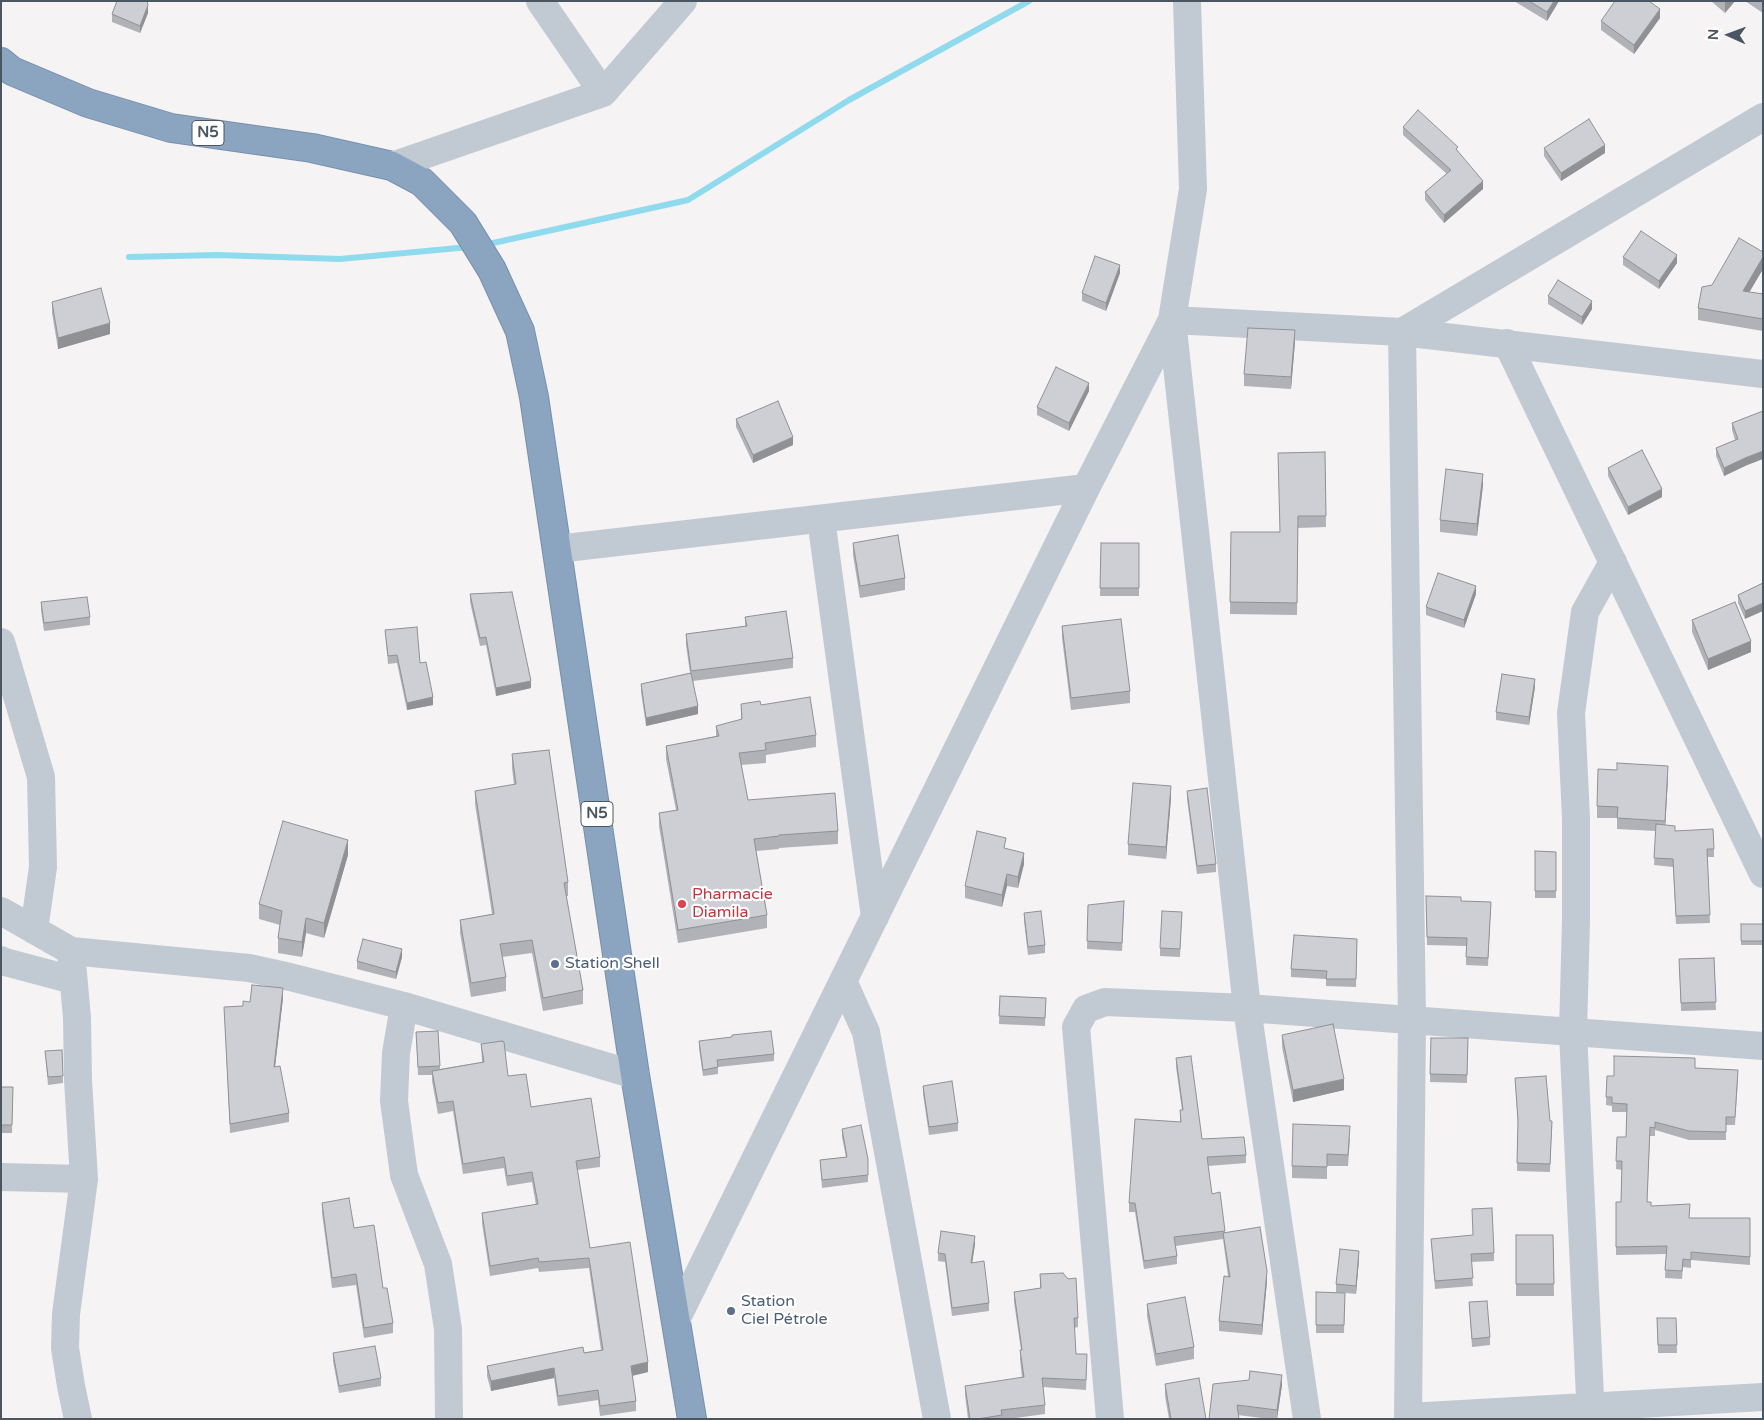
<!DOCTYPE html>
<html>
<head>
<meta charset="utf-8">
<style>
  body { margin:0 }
  #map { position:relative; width:1764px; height:1420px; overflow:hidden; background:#f5f3f3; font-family:"Varela Round",sans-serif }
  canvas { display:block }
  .frame { position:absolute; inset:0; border:2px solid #4a5661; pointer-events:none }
  .north { position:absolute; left:1704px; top:10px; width:50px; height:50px; -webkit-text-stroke:4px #fff; paint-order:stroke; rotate:272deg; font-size:14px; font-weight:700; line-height:20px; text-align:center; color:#4a5661 }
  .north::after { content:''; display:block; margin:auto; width:18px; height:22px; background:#4a5661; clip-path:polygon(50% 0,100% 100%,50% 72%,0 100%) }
</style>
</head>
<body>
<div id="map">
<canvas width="1764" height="1420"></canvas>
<div class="frame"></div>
<div class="north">N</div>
</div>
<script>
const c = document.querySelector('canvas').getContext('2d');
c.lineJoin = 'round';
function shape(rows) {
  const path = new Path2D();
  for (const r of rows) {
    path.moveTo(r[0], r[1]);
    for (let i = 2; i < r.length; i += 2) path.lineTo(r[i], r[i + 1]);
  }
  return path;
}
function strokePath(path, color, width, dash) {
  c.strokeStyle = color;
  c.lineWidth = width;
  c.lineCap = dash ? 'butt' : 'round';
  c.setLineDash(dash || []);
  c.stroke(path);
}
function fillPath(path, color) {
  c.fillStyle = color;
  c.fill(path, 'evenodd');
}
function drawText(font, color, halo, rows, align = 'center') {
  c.font = font + ' "Varela Round",sans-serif';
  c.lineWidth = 4.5;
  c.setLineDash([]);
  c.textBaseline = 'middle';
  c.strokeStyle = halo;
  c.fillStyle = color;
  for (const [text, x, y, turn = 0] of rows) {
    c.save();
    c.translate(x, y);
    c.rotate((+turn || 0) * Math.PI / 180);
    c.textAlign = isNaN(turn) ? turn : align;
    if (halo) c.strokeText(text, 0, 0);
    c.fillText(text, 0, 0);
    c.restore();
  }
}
strokePath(shape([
  [484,245,688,200,849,100,1029,1],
  [129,257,217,255,340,259,469,247]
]), '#90daee', 6);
const highway = shape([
  [1,62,12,71,88,103,171,128,312,148,392,166,422,182,463,223,492,270,520,331,534,397,635,1075,692,1419]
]);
strokePath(highway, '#7690ad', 30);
strokePath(shape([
  [540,1,603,93],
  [392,166,603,93,683,1],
  [1507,343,1763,874],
  [821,519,875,917],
  [557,549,1086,488],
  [1,642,41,777,43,867,34,930],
  [1,911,71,951,249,968,290,977,404,1006,635,1075],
  [71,951,77,1018,78,1080,84,1179,66,1314,65,1348,71,1386,78,1419],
  [1,960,5,962,73,980],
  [843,981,866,1032,937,1419],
  [404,1006,396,1053,394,1101,404,1175,438,1264,448,1329,449,1419],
  [1,1177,84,1179],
  [676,1320,1086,488,1172,320,1193,189,1187,1],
  [1408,1417,1412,1020,1402,332,1763,117],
  [1110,1419,1076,1027,1086,1009,1105,1002,1247,1008,1763,1046],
  [1307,1419,1247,1008,1172,320,1402,332,1763,374],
  [1408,1419,1408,1417,1763,1397],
  [1591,1419,1573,1032,1576,920,1576,818,1571,713,1585,612,1613,562]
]), '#c1cad2', 28);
strokePath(highway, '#8ba5c1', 28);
fillPath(shape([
  [1514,1,1559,1,1547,21],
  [1711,1,1735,1,1725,13],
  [1745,1,1763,1,1763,13],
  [148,13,140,33,112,22,112,14],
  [1660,18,1634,54,1601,30,1601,21],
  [1403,127,1458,152,1483,189,1444,223,1425,200,1425,192,1447,174,1403,135],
  [1544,148,1605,153,1561,181,1544,156],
  [1763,252,1763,269,1749,292,1763,294,1763,331,1698,320,1698,308,1712,285],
  [1623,257,1677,263,1659,289,1623,265],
  [1120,273,1106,311,1082,301,1082,293],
  [1548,296,1592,309,1582,325,1548,304],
  [52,302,110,334,58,349,52,313],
  [1295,342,1291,389,1244,386,1244,374],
  [1089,391,1069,431,1037,415,1037,407],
  [1763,411,1745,466,1724,476,1716,456,1716,448,1735,440,1732,430,1732,423],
  [736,419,793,445,753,463,736,427],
  [1325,452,1326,527,1298,528,1297,615,1230,614,1231,532,1280,532],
  [1608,468,1662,497,1628,515,1608,476],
  [1483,485,1477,536,1440,532,1440,520],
  [853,543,905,578,905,590,860,598,853,555],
  [1101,543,1139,543,1139,596,1100,596],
  [1763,583,1745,619,1738,603,1738,595],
  [470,594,531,688,496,696,486,645,480,646,470,602],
  [1476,594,1464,628,1426,615,1426,607],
  [41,602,90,617,90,625,44,631,41,610],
  [745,617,793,658,793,668,693,681,698,714,646,726,641,692,641,684,690,673,686,645,686,634,745,626],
  [1692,620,1751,652,1708,670,1692,632],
  [1062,626,1130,691,1130,703,1071,710,1062,638],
  [385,630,420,663,433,705,407,710,397,663,388,664],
  [1535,687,1529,725,1496,720,1496,712],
  [741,704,761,705,816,735,816,747,766,755,766,763,741,765,748,800,838,831,838,844,779,848,779,849,756,851,767,915,767,928,678,943,659,826,659,813,676,810,666,759,666,746,716,736,716,726,741,720],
  [512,754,568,882,568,896,566,896,583,990,583,1004,543,1011,532,953,502,957,506,977,506,991,471,997,460,933,460,920,492,914,475,804,475,791,514,785,512,768],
  [1668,777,1665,825,1675,831,1714,849,1714,857,1707,857,1710,923,1676,924,1673,867,1654,865,1656,831,1617,829,1617,818,1597,818,1597,806],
  [1187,791,1216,864,1216,872,1197,874,1187,799],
  [1171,798,1166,859,1128,855,1128,844],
  [1006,848,1024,864,1018,888,1007,886,1002,907,965,898,965,886],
  [1535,851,1556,852,1556,898,1535,898],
  [348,855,324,938,306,933,302,957,278,953,278,938,280,925,259,919,259,904],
  [1426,896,1461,901,1491,902,1488,966,1466,965,1466,946,1427,945],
  [1088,905,1124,909,1122,951,1087,949],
  [1182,912,1180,957,1160,956,1160,948],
  [1024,913,1045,945,1045,953,1028,955,1024,921],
  [1741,924,1763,924,1763,945,1741,945],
  [1357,939,1356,987,1326,986,1326,979,1291,977,1291,969],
  [402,957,396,979,357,969,357,961],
  [1714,958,1716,1010,1681,1011,1679,959],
  [1000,996,1046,998,1045,1026,999,1024],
  [283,998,275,1066,289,1113,289,1122,230,1133,224,1007,243,1006,250,1002],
  [438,1031,440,1069,482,1062,481,1044,508,1076,531,1107,600,1157,600,1167,577,1170,590,1248,648,1372,632,1376,636,1401,636,1411,600,1416,598,1400,558,1406,554,1378,491,1391,487,1376,487,1366,601,1350,589,1268,539,1272,538,1268,490,1276,482,1223,482,1213,536,1205,532,1182,507,1186,504,1168,463,1174,453,1111,438,1114,432,1081,432,1075,418,1075,416,1032],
  [1282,1035,1344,1090,1293,1102,1282,1047],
  [1431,1038,1468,1038,1467,1083,1430,1082],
  [699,1041,774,1054,774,1061,718,1067,718,1074,703,1076,699,1048],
  [62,1050,63,1083,48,1085,45,1051],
  [1176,1058,1202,1139,1246,1155,1246,1163,1208,1166,1212,1194,1225,1231,1225,1233,1267,1281,1262,1335,1219,1331,1219,1321,1228,1276,1223,1239,1176,1246,1177,1256,1177,1264,1144,1269,1135,1212,1129,1212,1129,1203,1180,1122,1180,1110,1182,1110,1176,1067],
  [1695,1068,1738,1078,1735,1125,1726,1125,1726,1140,1689,1140,1655,1130,1655,1136,1650,1136,1647,1202,1651,1206,1689,1218,1750,1218,1750,1265,1691,1260,1691,1268,1683,1267,1682,1279,1665,1278,1666,1254,1616,1255,1616,1202,1621,1202,1622,1170,1616,1169,1617,1137,1626,1137,1627,1112,1612,1112,1612,1106,1606,1105,1607,1076,1614,1076],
  [1515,1078,1550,1121,1552,1121,1550,1172,1517,1171,1518,1126],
  [923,1086,958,1123,958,1131,929,1135,923,1094],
  [1,1087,13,1087,12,1133,1,1133],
  [842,1129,868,1159,868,1182,822,1188,820,1160,846,1157,842,1137],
  [1350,1138,1348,1166,1327,1166,1327,1179,1292,1178,1292,1166],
  [322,1203,354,1228,383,1288,393,1323,393,1333,364,1338,356,1285,332,1288,322,1213],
  [1516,1235,1553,1235,1554,1296,1516,1296],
  [1431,1239,1494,1253,1494,1261,1471,1262,1473,1286,1435,1289],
  [975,1244,972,1263,989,1303,989,1311,952,1316,945,1262,938,1261,938,1253],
  [1359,1259,1356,1294,1336,1292,1336,1284],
  [1040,1274,1078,1318,1078,1327,1074,1328,1076,1354,1087,1364,1086,1390,1043,1387,1045,1405,1045,1414,1008,1419,968,1419,965,1395,965,1386,1022,1378,1020,1359,1021,1350,1014,1302,1014,1292,1040,1288],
  [1316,1292,1345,1293,1344,1333,1316,1333],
  [1469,1302,1490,1337,1490,1345,1472,1347],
  [1147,1304,1194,1347,1194,1359,1156,1366,1147,1316],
  [1657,1318,1676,1318,1677,1353,1658,1353],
  [333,1353,381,1378,381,1386,339,1393,333,1361],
  [1165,1384,1206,1419,1169,1419,1165,1396],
  [1213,1384,1282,1385,1277,1419,1269,1419,1238,1415]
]), '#b0b2b7');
fillPath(shape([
  [1554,1,1559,1,1547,21,1547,12],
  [1726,1,1735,1,1725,13,1725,3],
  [148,5,148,13,140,33,140,26],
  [1660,9,1660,18,1634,54,1634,45],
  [1605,145,1605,153,1561,181,1561,173],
  [1483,181,1483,189,1444,223,1444,215],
  [1677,255,1677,263,1659,289,1659,281],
  [1763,257,1763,269,1743,303,1743,291],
  [1120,265,1120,273,1106,311,1106,303],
  [1592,301,1592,309,1582,325,1582,317],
  [110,323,110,334,58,349,58,338],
  [1295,330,1295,342,1291,389,1291,377],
  [1089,383,1089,391,1069,431,1069,423],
  [793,437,793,445,753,463,753,455],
  [1763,451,1763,459,1745,466,1724,476,1724,468,1745,458],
  [1483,474,1483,485,1477,536,1477,524],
  [1662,489,1662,497,1628,515,1628,507],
  [1476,586,1476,594,1464,628,1464,620],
  [1763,603,1763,611,1745,619,1745,611],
  [1751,641,1751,652,1708,670,1708,659],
  [1535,679,1535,687,1529,725,1529,717],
  [531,681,531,688,496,696,496,688],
  [433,697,433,705,407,710,407,703],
  [698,706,698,714,646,726,646,718],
  [1668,766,1668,777,1665,832,1665,821],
  [1171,786,1171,798,1166,859,1166,847],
  [348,840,348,855,324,938,324,923],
  [1024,853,1024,864,1018,888,1018,877],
  [1007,874,1007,886,1002,907,1002,895],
  [306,918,306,933,302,957,302,942],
  [402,949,402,957,396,979,396,972],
  [283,988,283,998,274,1076,274,1067],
  [1344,1079,1344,1090,1293,1102,1293,1090],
  [975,1236,975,1244,971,1271,971,1263],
  [1359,1251,1359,1259,1356,1294,1356,1286],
  [1267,1271,1267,1281,1262,1335,1262,1325],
  [648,1362,648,1372,631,1376,631,1366],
  [554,1368,554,1378,491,1391,491,1381],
  [1282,1375,1282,1385,1277,1419,1277,1410]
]), '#909195');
const building = shape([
  [117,1,147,1,148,5,140,26,112,14,117,1],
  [1529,1,1554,1,1547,12,1529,1],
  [1615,1,1649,1,1660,9,1634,45,1601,21,1615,1],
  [1418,110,1458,147,1456,149,1483,181,1444,215,1425,192,1451,170,1403,127,1418,110],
  [1589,119,1605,145,1561,173,1544,148,1589,119],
  [1641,231,1677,255,1659,281,1623,257,1641,231],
  [1739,238,1763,252,1763,257,1743,291,1763,294,1763,319,1698,308,1702,287,1712,285,1739,238],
  [1095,256,1120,265,1106,303,1082,293,1095,256],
  [1558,280,1592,301,1582,317,1548,296,1558,280],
  [101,288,110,323,58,338,52,302,101,288],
  [1248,328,1295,330,1291,377,1244,374,1248,328],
  [1056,367,1089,383,1069,423,1037,407,1056,367],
  [778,401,793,437,753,455,736,419,778,401],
  [1763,411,1763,451,1745,458,1724,468,1716,448,1738,439,1732,423,1763,411],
  [1642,450,1662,489,1628,507,1608,468,1642,450],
  [1325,452,1326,516,1298,516,1297,603,1230,602,1231,532,1280,532,1278,453,1325,452],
  [1446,469,1483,474,1477,524,1440,520,1446,469],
  [898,535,905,578,860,586,853,543,898,535],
  [1101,543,1139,543,1139,588,1100,588,1101,543],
  [1438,573,1476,586,1464,620,1426,607,1438,573],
  [1763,583,1763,603,1745,611,1738,595,1763,583],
  [512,592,531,681,496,688,486,637,480,638,470,594,512,592],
  [87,597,90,617,44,623,41,602,87,597],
  [1735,602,1751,641,1708,659,1692,620,1735,602],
  [786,611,793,658,691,671,686,634,747,626,745,617,786,611],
  [1121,619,1130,691,1071,698,1062,626,1121,619],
  [417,627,420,663,426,662,433,697,407,703,397,655,388,656,385,630,417,627],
  [691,673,698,706,646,718,641,684,691,673],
  [1502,674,1535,679,1529,717,1496,712,1502,674],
  [810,697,816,735,765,743,766,750,739,753,748,800,835,793,838,831,779,835,779,836,754,839,767,915,678,930,659,813,678,810,666,746,719,736,716,726,742,719,741,704,760,701,761,705,810,697],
  [549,750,568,882,564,883,583,990,543,998,532,940,500,944,506,977,471,983,460,920,494,914,475,791,516,784,512,754,549,750],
  [1617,763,1668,766,1665,821,1617,818,1618,807,1597,806,1598,769,1617,770,1617,763],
  [1133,783,1171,786,1166,847,1128,844,1133,783],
  [1207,788,1216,864,1197,866,1187,791,1207,788],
  [283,821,348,840,324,923,306,918,302,942,278,938,282,911,259,904,283,821],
  [1656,824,1675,826,1675,831,1713,829,1714,849,1707,849,1710,915,1676,916,1673,859,1654,858,1656,824],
  [977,831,1006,838,1004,848,1024,853,1018,877,1007,874,1002,895,965,886,977,831],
  [1535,851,1556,852,1556,891,1535,891,1535,851],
  [1426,896,1461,897,1461,901,1491,902,1488,958,1466,957,1467,938,1427,937,1426,896],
  [1124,901,1122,943,1087,941,1088,905,1124,901],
  [1041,911,1045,945,1028,947,1024,913,1041,911],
  [1162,911,1182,912,1180,949,1160,948,1162,911],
  [1741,924,1763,924,1763,941,1741,941,1741,924],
  [1294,935,1357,939,1356,979,1326,979,1327,971,1291,969,1294,935],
  [363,939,402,949,396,972,357,961,363,939],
  [1714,958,1716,1002,1681,1003,1679,959,1714,958],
  [252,985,283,988,274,1067,280,1066,289,1113,230,1124,224,1007,243,1006,243,1001,250,1002,252,985],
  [1000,996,1046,998,1045,1018,999,1016,1000,996],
  [1333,1024,1344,1079,1293,1090,1282,1035,1333,1024],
  [438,1031,440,1066,418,1067,416,1032,438,1031],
  [771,1031,774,1054,717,1060,718,1067,703,1070,699,1041,732,1037,732,1035,771,1031],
  [1431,1038,1468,1038,1467,1075,1430,1074,1431,1038],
  [502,1041,504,1042,508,1076,526,1074,531,1107,591,1098,600,1157,576,1161,590,1248,630,1242,648,1362,631,1366,636,1401,600,1406,598,1390,558,1396,554,1368,491,1381,487,1366,583,1347,584,1353,603,1350,589,1258,539,1262,538,1258,490,1266,482,1213,538,1204,532,1172,507,1176,504,1157,463,1164,453,1101,438,1103,432,1071,484,1062,481,1044,502,1041],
  [62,1050,63,1076,48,1077,45,1051,62,1050],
  [1191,1056,1202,1139,1244,1137,1246,1155,1207,1157,1212,1194,1220,1192,1225,1231,1174,1237,1177,1256,1144,1261,1135,1203,1129,1203,1135,1119,1181,1122,1180,1110,1183,1110,1176,1058,1191,1056],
  [1614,1056,1695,1058,1695,1068,1738,1070,1735,1117,1726,1117,1726,1132,1689,1131,1655,1122,1655,1128,1650,1127,1647,1202,1651,1202,1651,1206,1690,1204,1689,1218,1750,1218,1750,1257,1691,1252,1691,1260,1683,1259,1682,1271,1665,1270,1667,1246,1616,1247,1616,1202,1621,1202,1622,1161,1616,1161,1617,1137,1626,1137,1627,1104,1612,1103,1612,1097,1606,1097,1607,1076,1614,1076,1614,1056],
  [1546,1076,1550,1121,1552,1121,1550,1164,1517,1163,1518,1120,1515,1078,1546,1076],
  [952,1081,958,1123,929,1127,923,1086,952,1081],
  [1,1087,13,1087,12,1125,1,1125,1,1087],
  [1293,1124,1350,1126,1348,1155,1327,1154,1327,1167,1292,1166,1293,1124],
  [861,1125,868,1159,868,1175,822,1180,820,1160,847,1157,842,1129,861,1125],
  [349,1198,354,1228,374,1225,383,1288,387,1288,393,1323,364,1328,356,1274,332,1278,322,1203,349,1198],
  [1492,1208,1494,1253,1471,1254,1473,1278,1435,1281,1431,1239,1473,1235,1472,1209,1492,1208],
  [1260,1227,1267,1271,1262,1325,1219,1321,1224,1276,1230,1277,1223,1233,1260,1227],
  [941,1231,975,1236,971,1263,984,1261,989,1303,952,1308,945,1254,938,1253,941,1231],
  [1516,1235,1553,1235,1554,1284,1516,1284,1516,1235],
  [1340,1249,1359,1251,1356,1286,1336,1284,1340,1249],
  [1063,1273,1068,1279,1076,1278,1078,1318,1074,1318,1076,1354,1087,1354,1086,1380,1042,1378,1045,1405,1001,1410,1002,1415,977,1419,970,1419,965,1386,1024,1377,1020,1350,1022,1350,1014,1292,1041,1288,1040,1274,1063,1273],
  [1316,1292,1345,1293,1344,1325,1316,1325,1316,1292],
  [1185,1297,1194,1347,1156,1354,1147,1304,1185,1297],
  [1487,1301,1490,1337,1472,1339,1469,1302,1487,1301],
  [1657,1318,1676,1318,1677,1345,1658,1345,1657,1318],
  [375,1346,381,1378,339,1386,333,1353,375,1346],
  [1250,1371,1282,1375,1277,1410,1237,1405,1239,1419,1209,1419,1213,1384,1249,1380,1250,1371],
  [1199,1378,1206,1419,1171,1419,1165,1384,1199,1378]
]);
fillPath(building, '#cdcfd5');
strokePath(building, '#909195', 1);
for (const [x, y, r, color] of [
  [682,904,5,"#e0444e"],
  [555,964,5,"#5c6f8a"],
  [731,1311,5,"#5c6f8a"]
]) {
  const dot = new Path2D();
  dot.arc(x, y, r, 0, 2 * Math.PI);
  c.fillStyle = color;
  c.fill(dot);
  strokePath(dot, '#fff', 2);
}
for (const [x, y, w] of [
  [208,133,32],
  [597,814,32]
]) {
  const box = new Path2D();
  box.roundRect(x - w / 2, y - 12.5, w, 25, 4);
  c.fillStyle = '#fff';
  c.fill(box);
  strokePath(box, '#4a5661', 1);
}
drawText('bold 15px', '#4a5661', null, [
  ["N5",208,133],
  ["N5",597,814]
]);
drawText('16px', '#be3a42', '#fff', [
  ["Pharmacie",692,895],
  ["Diamila",692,913]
], 'left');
drawText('16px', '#4e5e75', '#fff', [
  ["Station Shell",565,964],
  ["Station",741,1302],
  ["Ciel Pétrole",741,1320]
], 'left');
</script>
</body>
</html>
